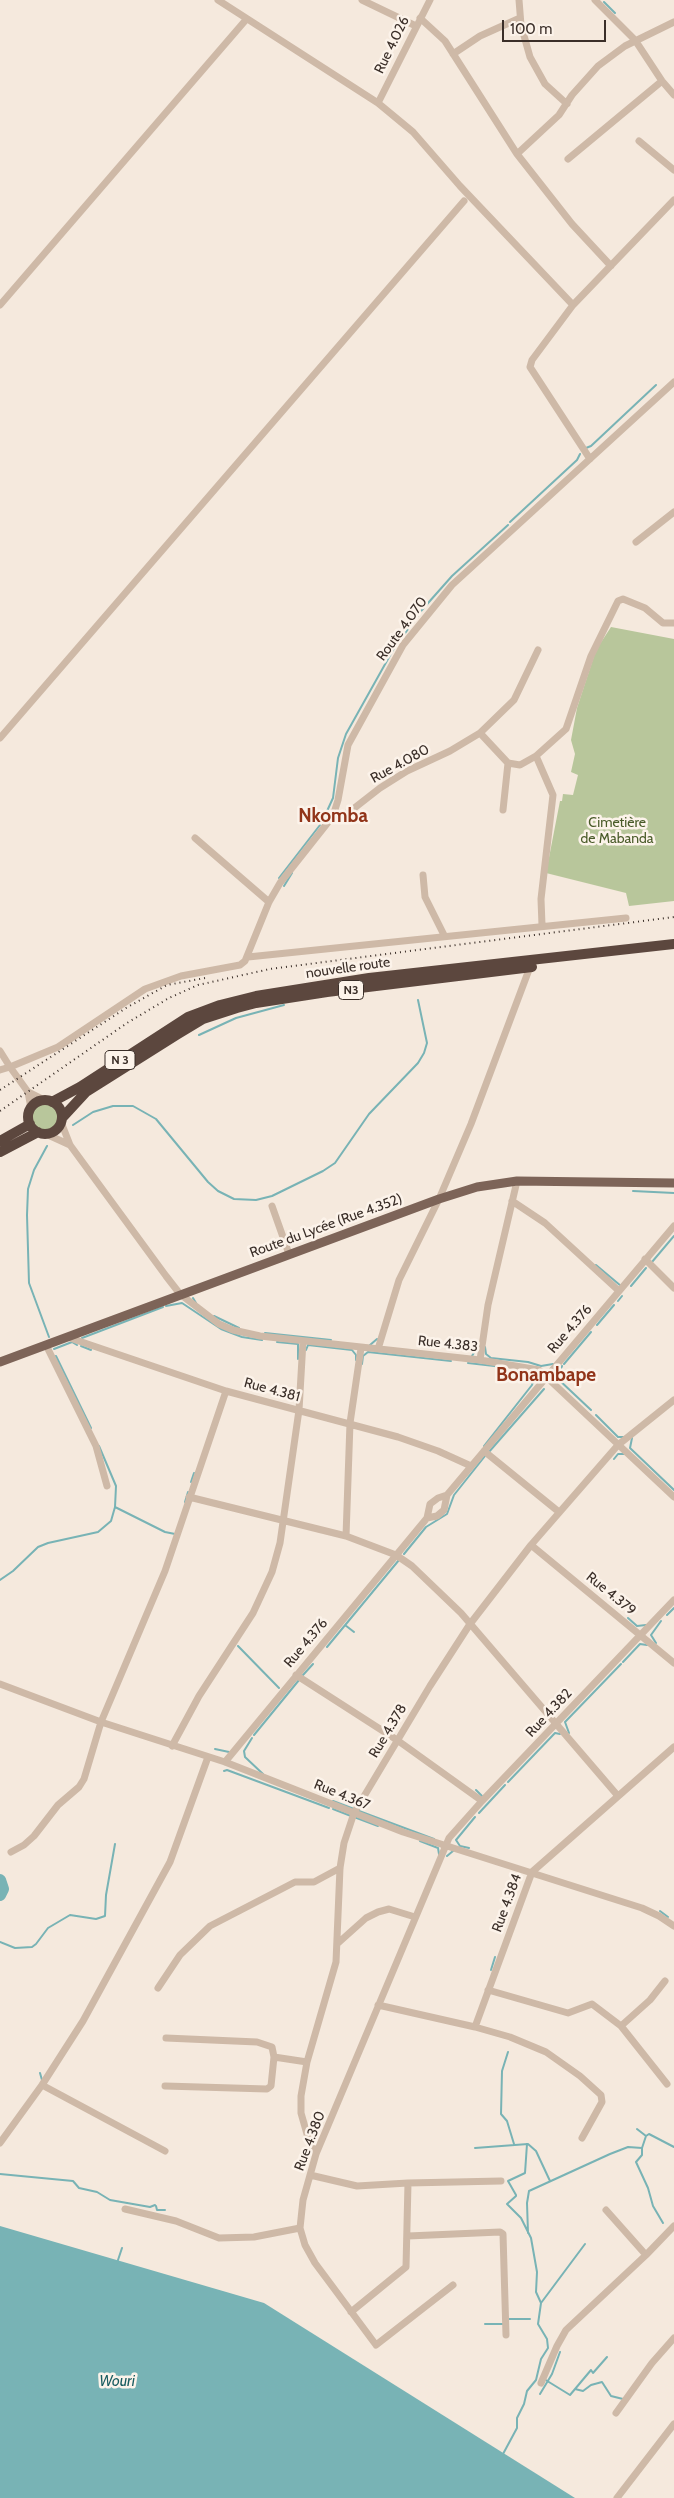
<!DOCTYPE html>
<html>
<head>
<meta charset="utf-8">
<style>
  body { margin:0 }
  #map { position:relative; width:674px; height:2498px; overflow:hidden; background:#f5e9dd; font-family:Cabin,sans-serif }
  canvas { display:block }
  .scale { position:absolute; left:502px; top:20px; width:104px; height:22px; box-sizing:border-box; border:2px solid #3a2e28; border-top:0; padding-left:6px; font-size:15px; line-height:18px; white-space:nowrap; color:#3a2e28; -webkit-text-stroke:4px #fcf3ea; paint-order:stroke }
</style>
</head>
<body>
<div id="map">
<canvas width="674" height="2498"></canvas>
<div class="scale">100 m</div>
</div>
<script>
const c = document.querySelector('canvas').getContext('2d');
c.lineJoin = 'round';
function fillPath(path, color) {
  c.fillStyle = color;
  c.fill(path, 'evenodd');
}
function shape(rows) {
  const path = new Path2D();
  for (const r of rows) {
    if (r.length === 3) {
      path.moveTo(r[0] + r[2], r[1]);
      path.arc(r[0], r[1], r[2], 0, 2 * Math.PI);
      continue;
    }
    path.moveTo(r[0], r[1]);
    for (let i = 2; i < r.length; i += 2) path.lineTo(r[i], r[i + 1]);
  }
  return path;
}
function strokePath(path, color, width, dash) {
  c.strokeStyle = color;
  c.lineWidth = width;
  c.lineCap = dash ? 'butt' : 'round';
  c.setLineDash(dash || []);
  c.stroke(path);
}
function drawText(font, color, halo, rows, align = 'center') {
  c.font = font + ' Cabin,sans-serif';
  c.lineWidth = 5;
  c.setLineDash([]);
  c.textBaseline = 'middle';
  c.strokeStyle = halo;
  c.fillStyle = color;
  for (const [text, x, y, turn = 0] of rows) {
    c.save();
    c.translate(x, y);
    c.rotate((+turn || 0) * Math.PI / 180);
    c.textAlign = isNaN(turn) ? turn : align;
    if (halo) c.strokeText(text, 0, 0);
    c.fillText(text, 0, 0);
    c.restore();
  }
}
fillPath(shape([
  [611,627,674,639,674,901,629,906,626,893,546,873,560,801,562,801,563,794,573,795,578,775,571,772,575,754,571,740,577,708,596,650],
  [45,1117,14]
]), '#b8c69b');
fillPath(shape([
  [0,2226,264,2303,575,2498,0,2498]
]), '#78b3b5');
strokePath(shape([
  [604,2,615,13],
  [586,448,591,446,656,385],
  [510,522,577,460,580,454],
  [322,822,333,798,338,758,346,734,393,650,421,611,452,576,508,525],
  [279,878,320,825],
  [284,886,292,873],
  [199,1035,236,1018,284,1005],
  [73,1125,93,1112,113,1106,133,1106,156,1119,208,1182,218,1191,234,1199,256,1200,272,1196,323,1171,335,1163,369,1114,418,1063,424,1053,427,1043,418,1000],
  [47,1146,34,1170,28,1189,27,1215,29,1283,49,1337],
  [633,1191,674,1193],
  [652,1262,674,1236],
  [596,1265,621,1286],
  [631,1286,646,1268],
  [193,1298,196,1303],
  [618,1301,622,1296],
  [166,1306,182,1303,221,1329,242,1337,262,1340],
  [214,1316,239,1328],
  [597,1325,614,1305],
  [265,1333,331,1340],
  [82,1338,163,1307],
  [277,1342,298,1344,298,1359],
  [370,1345,377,1339],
  [81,1346,91,1350],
  [485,1347,486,1354,491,1358,528,1362,541,1366,553,1364],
  [54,1349,72,1342,77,1345],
  [306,1350,308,1345,352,1350,356,1355,356,1360],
  [56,1356,91,1428],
  [472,1356,478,1346],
  [468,1363,503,1367],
  [362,1364,363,1356,368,1352,451,1361],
  [564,1364,591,1332],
  [562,1366,557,1378,591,1410],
  [596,1415,618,1437,625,1437],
  [632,1438,630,1448,674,1490],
  [484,1446,532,1385,533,1381,530,1372],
  [488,1453,544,1389],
  [614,1459,618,1454,625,1454],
  [191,1482,194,1473],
  [185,1502,188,1492],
  [115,1507,165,1532,175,1534],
  [404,1554,426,1527,447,1514,454,1495,485,1456],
  [0,1580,13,1571,38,1547,48,1543,98,1532,111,1521,115,1507,116,1486,99,1446],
  [667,1615,674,1608],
  [628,1618,637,1626,646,1625],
  [345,1625,354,1632],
  [656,1643,651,1635,661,1621],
  [238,1646,279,1688],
  [327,1647,399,1560],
  [623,1662,640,1644,647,1645],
  [303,1675,313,1664],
  [548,1708,554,1715],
  [569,1733,565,1722,621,1664],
  [254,1735,299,1680],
  [252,1738,244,1751,245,1757,263,1774],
  [215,1749,229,1752],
  [224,1771,227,1770,329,1808],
  [508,1782,555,1733,560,1734],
  [476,1790,483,1797],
  [333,1801,354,1809],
  [333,1809,351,1816],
  [359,1811,434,1839],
  [479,1813,505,1785],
  [354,1817,378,1826],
  [420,1841,438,1848,439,1854],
  [469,1848,460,1846,456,1840,475,1817],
  [447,1856,453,1851],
  [660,1911,668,1917],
  [0,1942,15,1948,32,1947,36,1944,48,1928,70,1915,96,1919,105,1916,106,1895,115,1844],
  [491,1970,495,1957],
  [508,2052,502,2071,501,2114,507,2121,514,2144],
  [40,2073,42,2080],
  [637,2129,646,2136],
  [475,2148,528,2144,536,2151,550,2181],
  [0,2174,73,2181,79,2188,97,2192,110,2200,150,2207,155,2205],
  [516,2195,508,2181,525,2173,527,2144],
  [516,2196,507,2204,521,2218,531,2238,537,2272,536,2292,541,2303],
  [156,2206,157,2210,165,2210],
  [663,2223,653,2206,648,2188,636,2162,642,2155,642,2148,646,2136,649,2134,674,2147],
  [528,2233,527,2203,529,2191,610,2154,628,2147,642,2148],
  [117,2263,122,2248],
  [507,2319,530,2319],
  [485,2324,503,2324],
  [544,2379,570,2395,591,2370,593,2373,607,2357],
  [575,2389,583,2391,591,2385,602,2382,611,2396,623,2399],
  [540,2394,552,2374,560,2352],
  [503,2454,517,2428,517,2418,524,2404,527,2391,536,2380,541,2359,548,2348,547,2339,538,2324,541,2303,585,2244]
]), '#78b3b5', 2);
strokePath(shape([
  [0,1880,3,1889,0,1895]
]), '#78b3b5', 12);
strokePath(shape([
  [218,0,378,103,413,132,460,186,573,305],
  [362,0,416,26],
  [519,0,521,25,530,57,545,84,567,104],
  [595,0,635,40,662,81,674,95],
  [420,18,445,41,517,154,572,224,611,266],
  [453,54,480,36,520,18],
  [378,103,430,0],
  [639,141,674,170],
  [517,154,559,115,572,95,598,66,625,46,674,22],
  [568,159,662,81],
  [0,305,244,22],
  [590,459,530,367,532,360,573,305,674,200],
  [636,542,674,512],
  [480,733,508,763,520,765,536,756],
  [0,738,464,201],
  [503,810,508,763],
  [333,816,348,813,380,788,407,771,450,751,480,733,514,700,538,650],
  [195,838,269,902],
  [423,875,425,897,444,935],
  [542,925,541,899,553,795,536,756,566,729,591,656,618,601,623,599,645,608,663,623,674,623],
  [248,957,626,918],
  [0,1051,10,1067,0,1070],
  [28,1092,44,1100],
  [31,1108,28,1092,10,1067,58,1047,145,989,181,976,240,965,245,961,269,902,280,883,333,816,338,800,348,745,403,645,452,585,674,382],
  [61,1122,70,1145,166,1276,180,1294,219,1324,233,1330,260,1336,480,1360,539,1370,674,1497],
  [46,1134,70,1145],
  [512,1201,545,1223,619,1291],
  [272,1206,289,1254],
  [645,1259,674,1288],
  [67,1337,226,1391,398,1437,438,1451,471,1466],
  [46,1345,96,1446,107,1486],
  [378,1349,399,1280,439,1199,471,1124,530,967],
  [480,1360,488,1305,517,1181],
  [484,1451,559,1512],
  [447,1495,674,1226],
  [189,1497,346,1536,396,1555,412,1566,461,1613,618,1796],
  [427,1518,437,1516,444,1510,447,1495],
  [427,1518,430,1504,438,1498,447,1495],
  [346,1536,350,1423,361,1348],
  [531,1545,674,1663],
  [296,1675,397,1740,482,1801],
  [0,1684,101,1722,225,1762,403,1832,642,1908,659,1916,674,1926],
  [172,1746,199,1696,253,1613,272,1572,280,1543,299,1410,303,1341],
  [225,1762,427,1518],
  [11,1852,24,1845,34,1836,58,1805,79,1787,84,1779,101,1722,165,1571,226,1391],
  [337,1944,366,1918,378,1912,389,1909,415,1917],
  [158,1988,180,1955,210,1926,295,1882,314,1882,340,1868],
  [488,1990,568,2013,592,2004,621,2026,667,2084],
  [378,2005,475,2027,532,1872,674,1747],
  [621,2026,650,2000,665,1981],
  [475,2027,510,2037,546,2052,580,2076,601,2095,602,2102,582,2138],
  [274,2057,307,2062],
  [42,2085,165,2151],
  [165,2086,267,2089,271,2086,274,2057,272,2047,257,2042,166,2038],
  [0,2143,42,2085,83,2021,170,1862,208,1757],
  [316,2154,309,2141,301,2113,301,2096,307,2062,336,1962,340,1868,344,1843,354,1813,430,1686,470,1624,531,1545,618,1445,674,1400],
  [310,2175,357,2186,408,2183,406,2267,351,2312],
  [408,2183,501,2181],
  [125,2209,176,2221,219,2238,254,2237,300,2228],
  [606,2210,646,2255],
  [408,2236,500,2232,503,2234,506,2335],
  [453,2285,376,2345,315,2263,305,2245,300,2228,303,2200,316,2154,449,1838,482,1801,674,1600],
  [541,2383,557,2346,566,2330,646,2255,674,2226],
  [616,2413,652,2363,674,2338],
  [617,2498,674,2424]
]), '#ceb9a7', 7);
strokePath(shape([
  [0,1362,439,1199,477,1187,517,1181,674,1183]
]), '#7d6458', 9);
strokePath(shape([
  [45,1117,17],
  [52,1102,80,1087,188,1017,220,1005,256,996,369,978,674,944],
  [62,1118,86,1092,178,1034,203,1019,237,1008,256,1003,327,992,532,967],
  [0,1141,30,1124],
  [0,1152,38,1132]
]), '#5c473e', 10);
strokePath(shape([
  [0,1090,126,1008,167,985,205,978],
  [0,1111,127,1023,169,998,198,985,270,969,674,917]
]), '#3a2e28', 2, [1, 4]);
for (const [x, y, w] of [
  [351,990,25],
  [120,1060,30]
]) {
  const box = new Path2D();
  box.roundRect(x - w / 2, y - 9.5, w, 19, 4);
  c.fillStyle = '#fcf3ea';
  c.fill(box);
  strokePath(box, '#3a2e28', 1);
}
drawText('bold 12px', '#3a2e28', null, [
  ["N3",351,990],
  ["N 3",120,1060]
]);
drawText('14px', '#3a2e28', '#fcf3ea', [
  ["Rue 4.026",392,45,-64],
  ["Route 4.070",402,629,-54],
  ["Rue 4.080",400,764,-29],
  ["nouvelle route",348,968,-8],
  ["Route du Lycée (Rue 4.352)",326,1226,-20],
  ["Rue 4.376",570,1329,-49],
  ["Rue 4.383",448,1344,6],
  ["Rue 4.381",272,1390,15],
  ["Rue 4.379",611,1594,39],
  ["Rue 4.376",306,1643,-50],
  ["Rue 4.382",549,1713,-47],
  ["Rue 4.378",388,1731,-59],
  ["Rue 4.367",342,1795,22],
  ["Rue 4.384",507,1903,-70],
  ["Rue 4.380",310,2141,-69]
]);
drawText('14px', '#495b29', '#fcf3ea', [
  ["Cimetière",617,823],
  ["de Mabanda",617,839]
]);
drawText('italic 15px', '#195c60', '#fcf3ea', [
  ["Wouri",117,2382]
]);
drawText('bold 19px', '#913419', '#fcf3ea', [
  ["Nkomba",333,816],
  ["Bonambape",546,1375]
]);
</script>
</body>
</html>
